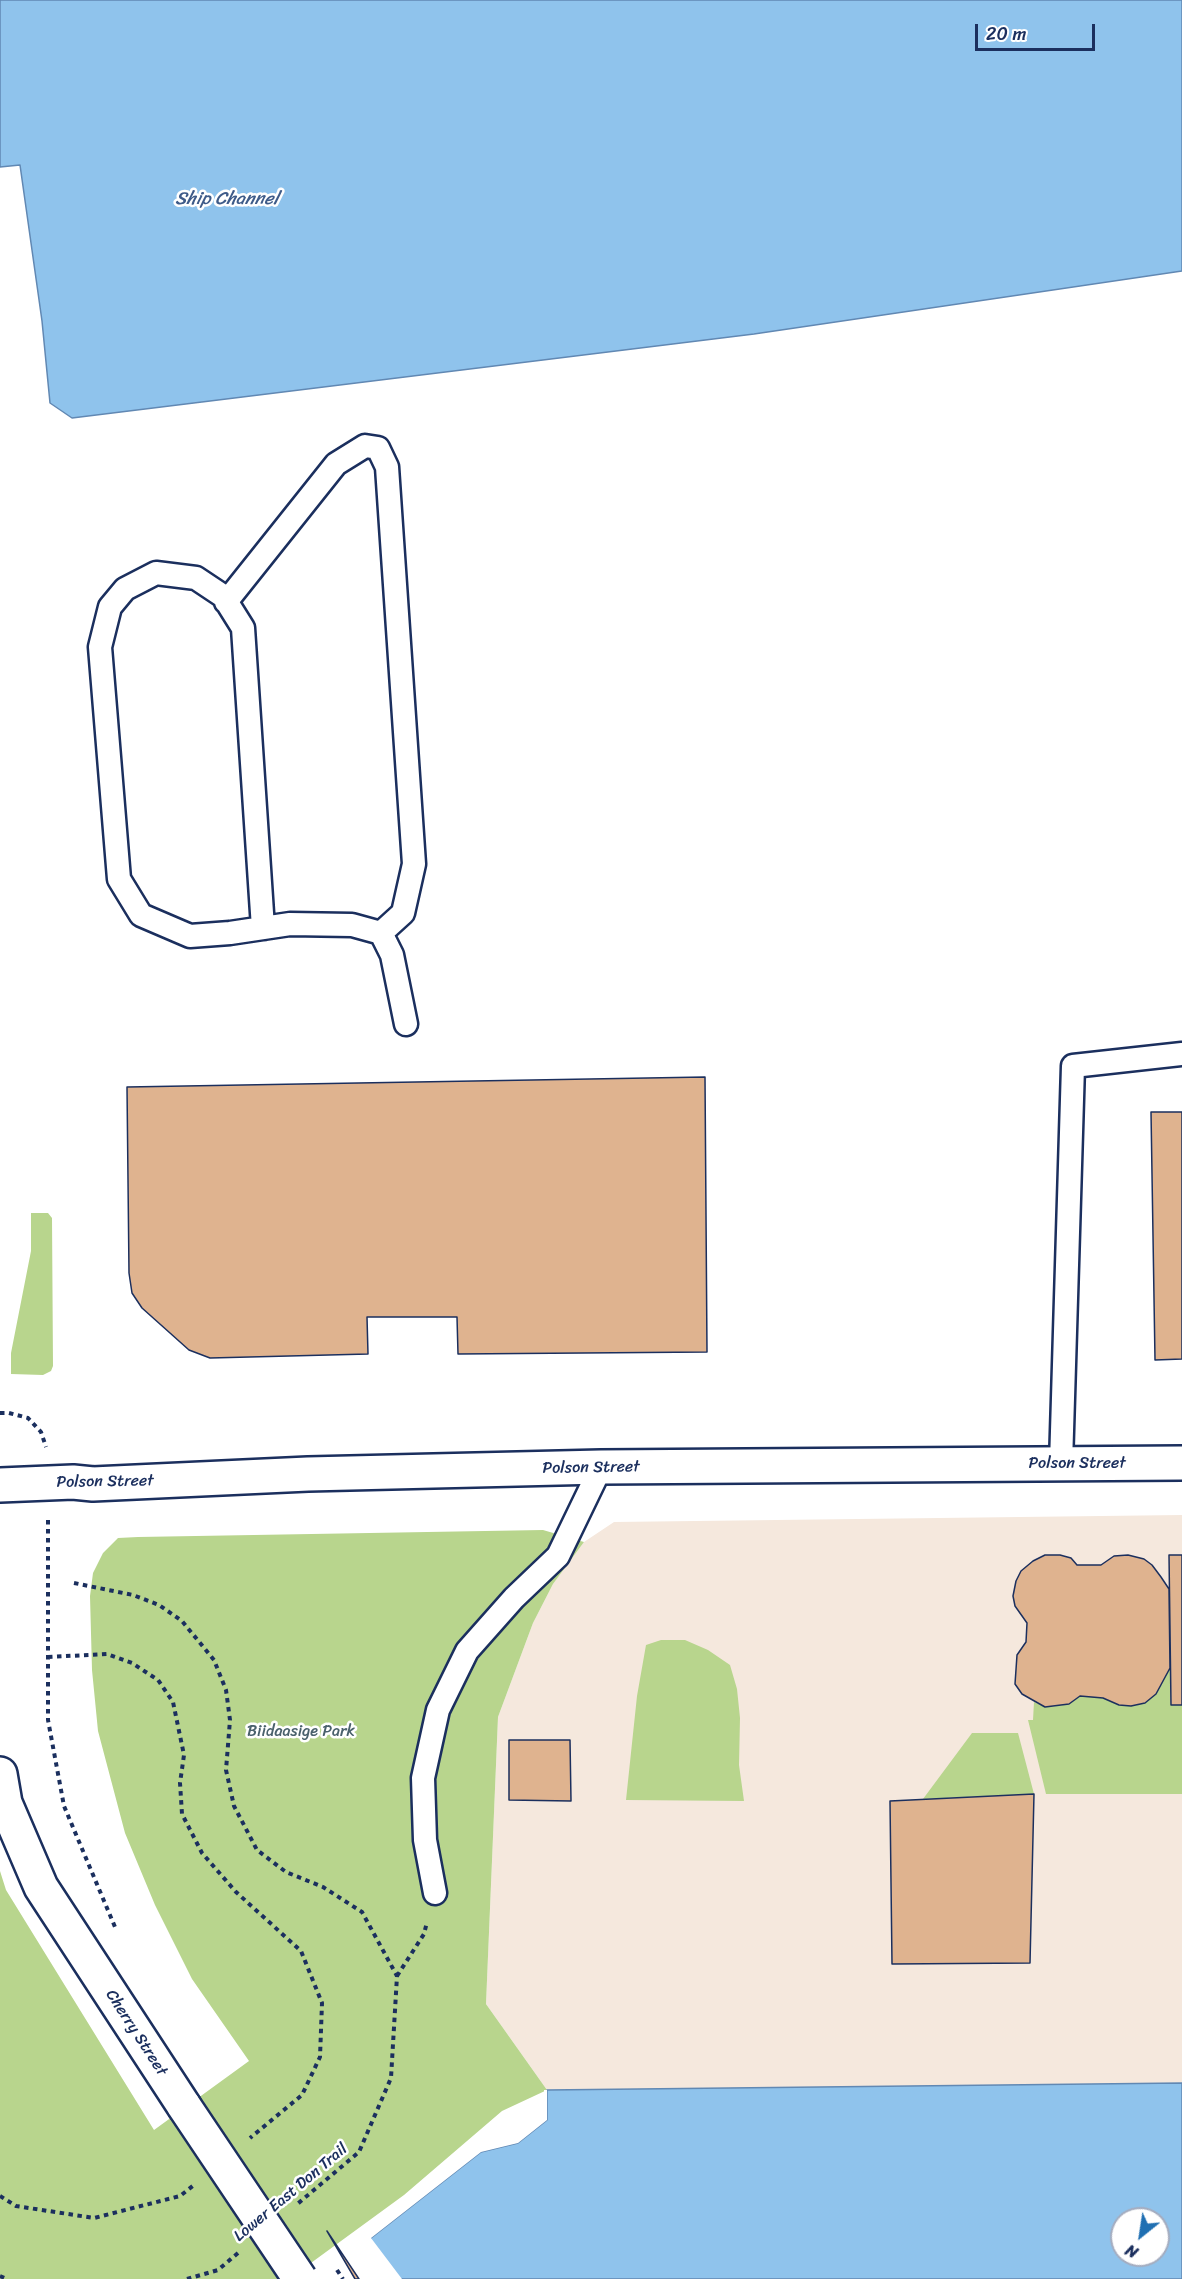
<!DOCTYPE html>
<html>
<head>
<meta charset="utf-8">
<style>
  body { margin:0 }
  #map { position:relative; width:1182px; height:2279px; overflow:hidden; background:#fff; font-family:Sriracha,sans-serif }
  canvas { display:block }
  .north { position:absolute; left:1110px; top:2207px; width:60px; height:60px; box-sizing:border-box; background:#fff; border:2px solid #a4acbf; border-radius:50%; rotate:210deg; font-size:16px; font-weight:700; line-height:24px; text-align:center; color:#1b2f5e }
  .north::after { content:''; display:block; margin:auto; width:21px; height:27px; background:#1f6fb2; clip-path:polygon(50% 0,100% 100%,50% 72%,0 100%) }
  .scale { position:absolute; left:975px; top:24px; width:120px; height:27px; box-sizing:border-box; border:3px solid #1b2f5e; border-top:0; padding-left:8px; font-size:18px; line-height:21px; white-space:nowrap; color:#1b2f5e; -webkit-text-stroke:4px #fff; paint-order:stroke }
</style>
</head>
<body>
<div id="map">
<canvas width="1182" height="2279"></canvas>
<div class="north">N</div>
<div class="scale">20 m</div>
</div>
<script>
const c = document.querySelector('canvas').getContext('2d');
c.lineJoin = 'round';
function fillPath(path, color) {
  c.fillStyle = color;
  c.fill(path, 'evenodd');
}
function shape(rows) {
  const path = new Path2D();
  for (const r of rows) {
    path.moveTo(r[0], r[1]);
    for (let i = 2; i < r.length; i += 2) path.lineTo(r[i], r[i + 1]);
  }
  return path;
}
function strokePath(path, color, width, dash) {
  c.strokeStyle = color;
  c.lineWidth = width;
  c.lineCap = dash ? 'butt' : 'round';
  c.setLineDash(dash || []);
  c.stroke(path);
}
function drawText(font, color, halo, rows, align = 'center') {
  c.font = font + ' Sriracha,sans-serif';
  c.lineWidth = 5;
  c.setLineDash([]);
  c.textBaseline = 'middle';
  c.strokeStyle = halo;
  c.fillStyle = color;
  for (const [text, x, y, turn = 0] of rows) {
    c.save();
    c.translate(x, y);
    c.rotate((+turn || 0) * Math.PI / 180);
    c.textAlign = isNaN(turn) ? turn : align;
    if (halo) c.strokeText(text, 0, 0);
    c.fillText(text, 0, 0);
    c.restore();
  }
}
fillPath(shape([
  [1182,1515,1182,2083,547,2090,486,2004,498,1717,533,1623,553,1584,584,1542,614,1522]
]), '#f5e8dd');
fillPath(shape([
  [31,1213,48,1213,52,1218,53,1366,51,1371,43,1375,11,1374,11,1353,31,1251],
  [543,1530,584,1542,553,1584,533,1623,498,1717,486,2004,547,2090,502,2111,404,2195,289,2279,0,2279,0,1871,6,1890,154,2130,249,2061,192,1979,155,1905,125,1833,98,1731,92,1670,90,1596,93,1573,103,1553,118,1538,138,1537],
  [661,1640,685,1640,708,1650,730,1665,737,1689,740,1718,739,1765,744,1801,626,1800,637,1696,646,1645],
  [1170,1668,1171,1705,1182,1705,1182,1794,1046,1794,1028,1720,1033,1720,1034,1702,1045,1707,1057,1706,1069,1704,1080,1696,1103,1698,1119,1705,1131,1706,1145,1703,1156,1694],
  [972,1733,1018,1733,1034,1794,923,1799]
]), '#b8d58d');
const water = shape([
  [0,0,1182,0,1182,271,754,334,72,418,50,403,42,321,20,165,0,167,0,0],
  [1182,2083,1182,2279,291,2279,371,2238,481,2152,518,2143,547,2120,547,2090,1182,2083],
  [1122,2219,1158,2219,1158,2255,1122,2255,1122,2219]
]);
fillPath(water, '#8fc3ec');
strokePath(water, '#6188b3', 1.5);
fillPath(shape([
  [544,2090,547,2090,547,2120,518,2143,481,2152,371,2238,402,2279,288,2279,370,2235,479,2150,517,2140,544,2118]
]), '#fff');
const building = shape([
  [705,1077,707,1352,458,1354,457,1317,367,1317,368,1354,210,1358,189,1350,142,1308,132,1293,129,1273,127,1087,705,1077],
  [1151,1112,1182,1112,1182,1359,1155,1360,1151,1112],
  [1045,1555,1060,1555,1071,1558,1077,1565,1101,1565,1114,1556,1128,1555,1144,1559,1152,1565,1161,1577,1169,1589,1170,1668,1156,1694,1145,1703,1131,1706,1119,1705,1103,1698,1080,1696,1069,1704,1045,1707,1022,1694,1015,1684,1017,1655,1026,1642,1027,1623,1015,1606,1013,1596,1016,1581,1021,1571,1033,1561,1045,1555],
  [1169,1555,1182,1555,1182,1705,1171,1705,1169,1555],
  [509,1740,570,1740,571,1801,509,1800,509,1740],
  [1034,1794,1030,1963,892,1964,890,1801,1034,1794],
  [327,2231,359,2279,355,2279,327,2231]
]);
fillPath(building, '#dfb38f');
strokePath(building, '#1b2f5e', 1.5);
const lane = shape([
  [226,602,336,464,365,446,378,448,387,467,414,864,403,913,381,933],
  [263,928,243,628,223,596,196,578,156,573,125,589,110,607,100,647,119,879,141,915,190,936,230,933,290,924,352,925,381,933,392,955,406,1024],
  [1061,1464,1073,1066,1182,1054],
  [435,1893,425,1840,423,1778,438,1710,467,1651,514,1598,558,1556,601,1467]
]);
const street = shape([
  [0,1485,73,1482,93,1484,308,1474,601,1467,1182,1463]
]);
const secondary = shape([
  [0,1774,5,1803,41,1887,184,2106]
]);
strokePath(lane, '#1b2f5e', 27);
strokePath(street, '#1b2f5e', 38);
strokePath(secondary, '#1b2f5e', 38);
strokePath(shape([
  [0,1413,9,1413,28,1418,41,1432,46,1447],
  [48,1520,48,1720,64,1806,115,1927],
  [74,1583,133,1595,159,1605,182,1621,214,1660,226,1690,230,1720,226,1770,234,1806,257,1850,286,1872,323,1887,362,1912,397,1976,391,2078,359,2152,295,2206],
  [48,1657,107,1654,132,1663,158,1680,173,1702,184,1755,180,1783,182,1814,202,1853,236,1892,301,1951,322,2003,320,2057,302,2095,250,2138],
  [397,1976,424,1934,427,1922],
  [0,2196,16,2206,94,2218,180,2196,194,2185],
  [0,2276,7,2279],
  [187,2279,218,2270,238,2253]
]), '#1b2f5e', 4, [4.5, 4.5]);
strokePath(lane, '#fff', 22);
strokePath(street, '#fff', 33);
strokePath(secondary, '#fff', 33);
const secondaryBridge = shape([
  [184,2106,300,2279]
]);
strokePath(secondaryBridge, '#1b2f5e', 38, []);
strokePath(shape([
  [337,2270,343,2279]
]), '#1b2f5e', 4, [4.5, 4.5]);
strokePath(secondaryBridge, '#fff', 33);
drawText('16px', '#1b2f5e', '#fff', [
  ["Polson Street",1077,1464],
  ["Polson Street",591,1468,-1],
  ["Polson Street",105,1482,-1],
  ["Cherry Street",136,2033,57],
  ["Lower East Don Trail",291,2193,-40]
]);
drawText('16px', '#4a616c', '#fff', [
  ["Biidaasige Park",301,1732]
]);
drawText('italic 18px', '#3e5b89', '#fff', [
  ["Ship Channel",227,199]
]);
</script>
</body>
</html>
